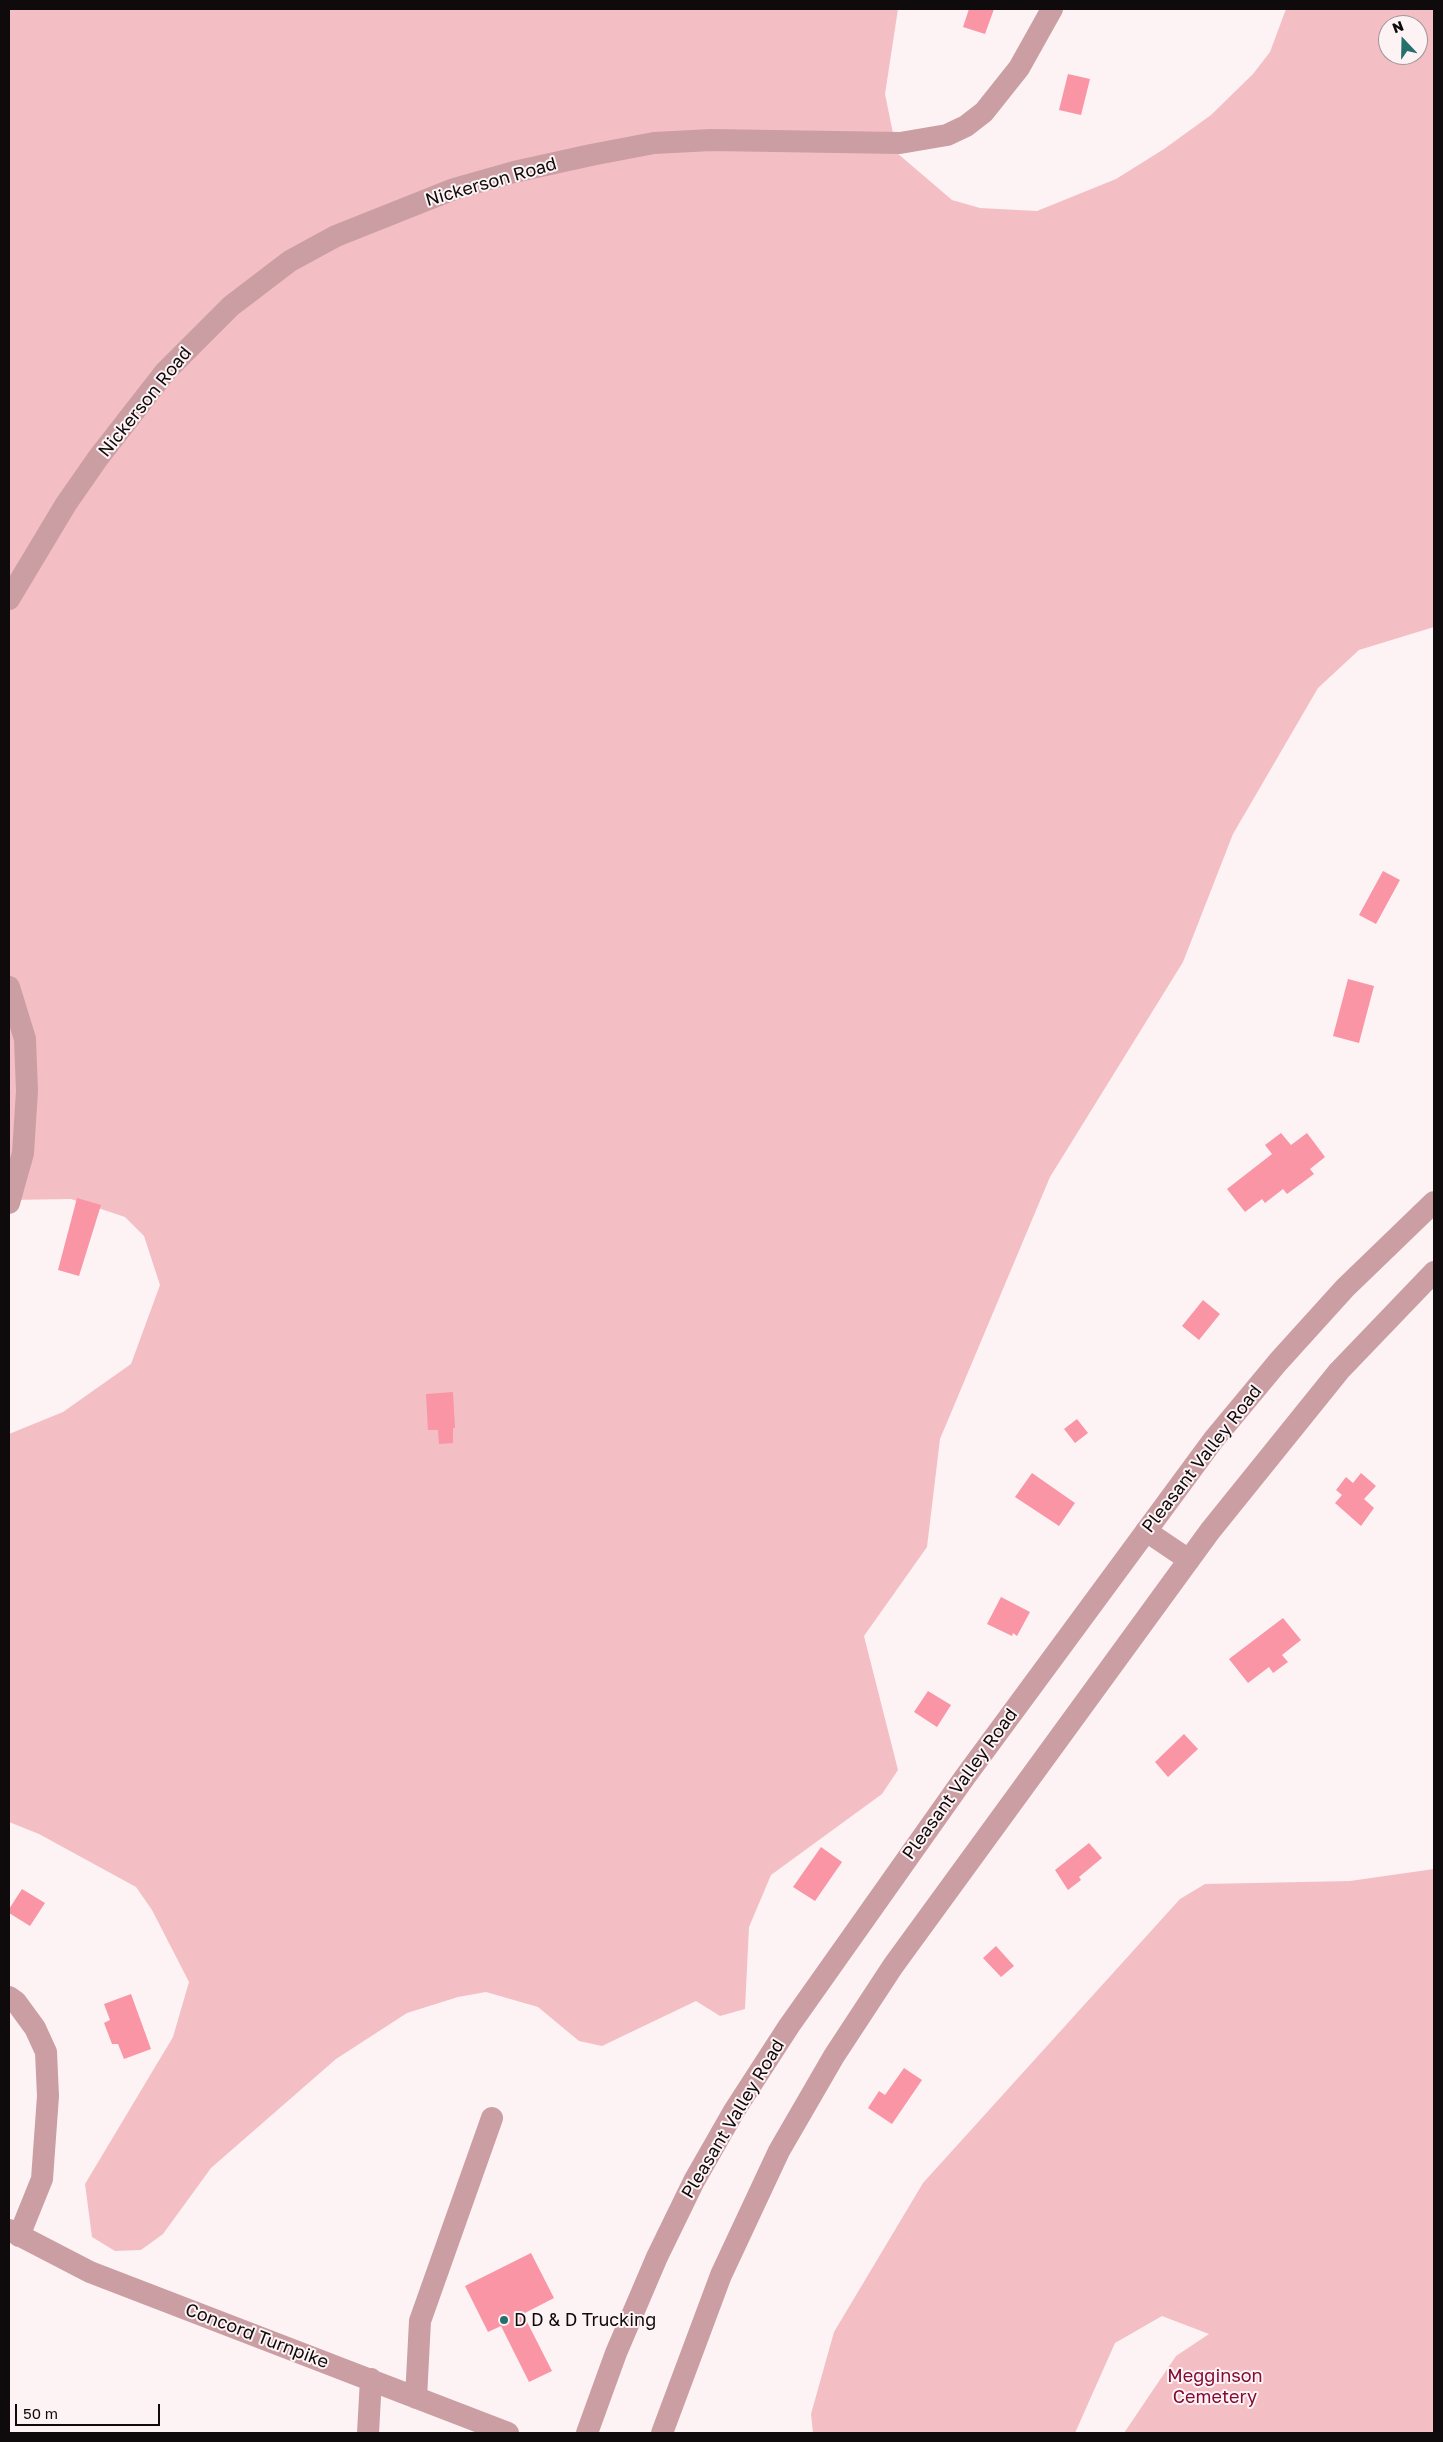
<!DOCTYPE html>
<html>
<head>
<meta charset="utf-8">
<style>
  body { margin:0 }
  #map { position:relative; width:1443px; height:2442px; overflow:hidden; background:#fdf3f4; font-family:"Golos Text",sans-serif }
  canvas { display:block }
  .frame { position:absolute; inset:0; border:10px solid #0f0a0b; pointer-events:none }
  .north { position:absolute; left:1378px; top:15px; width:50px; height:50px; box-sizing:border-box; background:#fdf3f4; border:1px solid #9e9697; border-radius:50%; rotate:339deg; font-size:14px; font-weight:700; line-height:20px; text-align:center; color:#0f0a0b }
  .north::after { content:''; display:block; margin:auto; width:18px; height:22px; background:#26706c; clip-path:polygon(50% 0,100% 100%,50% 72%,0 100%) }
  .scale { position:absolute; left:15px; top:2404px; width:145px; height:22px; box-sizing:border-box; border:2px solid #0f0a0b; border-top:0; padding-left:6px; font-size:15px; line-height:18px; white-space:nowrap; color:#0f0a0b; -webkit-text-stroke:4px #fdf3f4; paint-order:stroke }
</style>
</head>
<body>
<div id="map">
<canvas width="1443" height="2442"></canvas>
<div class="frame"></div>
<div class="north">N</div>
<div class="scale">50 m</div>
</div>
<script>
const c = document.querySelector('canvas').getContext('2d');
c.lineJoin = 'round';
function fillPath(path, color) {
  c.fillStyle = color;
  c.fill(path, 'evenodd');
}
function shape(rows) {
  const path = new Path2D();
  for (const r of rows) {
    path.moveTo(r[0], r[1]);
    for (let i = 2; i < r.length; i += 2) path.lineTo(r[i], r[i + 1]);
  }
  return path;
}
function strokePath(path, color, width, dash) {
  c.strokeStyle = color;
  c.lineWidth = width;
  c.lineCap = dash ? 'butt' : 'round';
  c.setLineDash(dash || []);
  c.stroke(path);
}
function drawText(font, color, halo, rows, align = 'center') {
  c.font = font + ' "Golos Text",sans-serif';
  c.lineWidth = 4;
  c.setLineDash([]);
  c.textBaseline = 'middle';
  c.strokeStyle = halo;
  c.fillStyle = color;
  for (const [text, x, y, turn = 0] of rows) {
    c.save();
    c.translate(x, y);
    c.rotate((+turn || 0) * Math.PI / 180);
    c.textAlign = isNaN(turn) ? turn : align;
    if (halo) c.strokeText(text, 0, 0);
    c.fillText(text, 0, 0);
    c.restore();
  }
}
fillPath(shape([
  [9,9,898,9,885,94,897,153,952,200,980,208,1037,211,1116,179,1164,149,1211,115,1253,74,1270,52,1286,9,1434,9,1434,627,1359,650,1318,688,1233,834,1183,962,1050,1177,940,1439,927,1547,864,1636,898,1770,882,1794,771,1875,749,1927,745,2009,720,2016,696,2001,602,2046,579,2041,538,2007,486,1992,458,1997,407,2013,336,2059,211,2168,163,2234,141,2250,115,2251,92,2237,85,2184,173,2037,189,1982,152,1910,136,1887,39,1834,9,1822,9,1434,63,1412,131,1364,160,1285,144,1236,125,1217,71,1199,9,1200],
  [1388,25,1418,25,1418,55,1388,55],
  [1434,1869,1434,2433,1124,2433,1176,2356,1209,2334,1162,2316,1115,2343,1075,2433,813,2433,811,2414,834,2332,923,2183,1180,1899,1205,1884,1350,1881]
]), '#f4bec5');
fillPath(shape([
  [969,9,994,9,985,34,963,27],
  [1068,74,1090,79,1081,115,1059,110],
  [1383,871,1400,880,1376,924,1359,915],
  [1348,979,1374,986,1359,1043,1333,1036],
  [1281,1133,1291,1145,1307,1133,1325,1157,1310,1169,1314,1174,1287,1194,1283,1189,1265,1203,1262,1199,1245,1212,1227,1189,1272,1154,1265,1145],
  [77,1198,101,1205,79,1276,58,1270],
  [1203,1300,1220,1314,1199,1340,1182,1326],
  [453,1392,455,1428,453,1428,453,1443,439,1444,438,1430,428,1430,426,1394],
  [1077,1419,1088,1433,1075,1443,1064,1429],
  [1032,1473,1075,1503,1059,1526,1015,1497],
  [1361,1473,1376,1486,1364,1499,1374,1508,1361,1526,1335,1503,1342,1495,1336,1490,1346,1477,1353,1483],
  [1001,1597,1030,1612,1017,1636,1013,1633,1012,1636,987,1624],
  [1283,1618,1301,1640,1282,1655,1288,1662,1273,1673,1269,1667,1248,1683,1229,1659],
  [928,1691,951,1705,937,1727,914,1712],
  [1184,1734,1198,1749,1168,1777,1155,1762],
  [1089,1843,1102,1858,1079,1877,1081,1880,1068,1890,1055,1870],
  [821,1847,842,1862,815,1901,793,1887],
  [22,1889,45,1903,30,1926,9,1913,9,1909],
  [996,1946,1014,1966,1001,1977,983,1958],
  [131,1994,151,2049,124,2059,118,2044,112,2044,104,2023,110,2020,104,2004],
  [904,2068,922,2080,892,2124,868,2108,879,2091,885,2095],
  [531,2253,554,2298,523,2314,552,2371,529,2382,501,2326,488,2332,465,2286]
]), '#f995a5');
strokePath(shape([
  [9,599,66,504,98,458,165,372,231,306,290,261,336,236,454,189,514,172,591,155,654,143,711,140,900,143,947,135,966,126,984,112,1019,68,1052,9],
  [9,987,25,1039,27,1091,23,1153,9,1203],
  [1146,1531,1189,1560],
  [9,1997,16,2002,35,2028,46,2052,48,2096,42,2179,19,2236],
  [9,2230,90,2272,508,2433],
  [416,2398,420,2321,492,2118],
  [368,2433,371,2379],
  [587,2433,616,2353,657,2257,694,2181,734,2111,789,2026,965,1777,1214,1439,1278,1362,1345,1288,1434,1202],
  [662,2433,721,2275,779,2151,834,2056,893,1966,1210,1531,1339,1371,1434,1272]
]), '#cb9ea4', 22);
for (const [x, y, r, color] of [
  [504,2320,5,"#26706c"]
]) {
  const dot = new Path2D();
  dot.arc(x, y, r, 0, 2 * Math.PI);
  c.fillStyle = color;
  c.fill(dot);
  strokePath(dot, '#fdf3f4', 2);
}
drawText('18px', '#0f0a0b', '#fdf3f4', [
  ["Nickerson Road",491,182,-16],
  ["Nickerson Road",145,402,-51],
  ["Pleasant Valley Road",1202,1459,-52],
  ["Pleasant Valley Road",960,1784,-54],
  ["Pleasant Valley Road",733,2119,-59],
  ["Concord Turnpike",257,2336,21]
]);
drawText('18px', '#0f0a0b', '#fdf3f4', [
  ["D D & D Trucking",514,2320]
], 'left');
drawText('18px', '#830a34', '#fdf3f4', [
  ["Megginson",1215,2376],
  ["Cemetery",1215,2397]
]);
</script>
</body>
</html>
